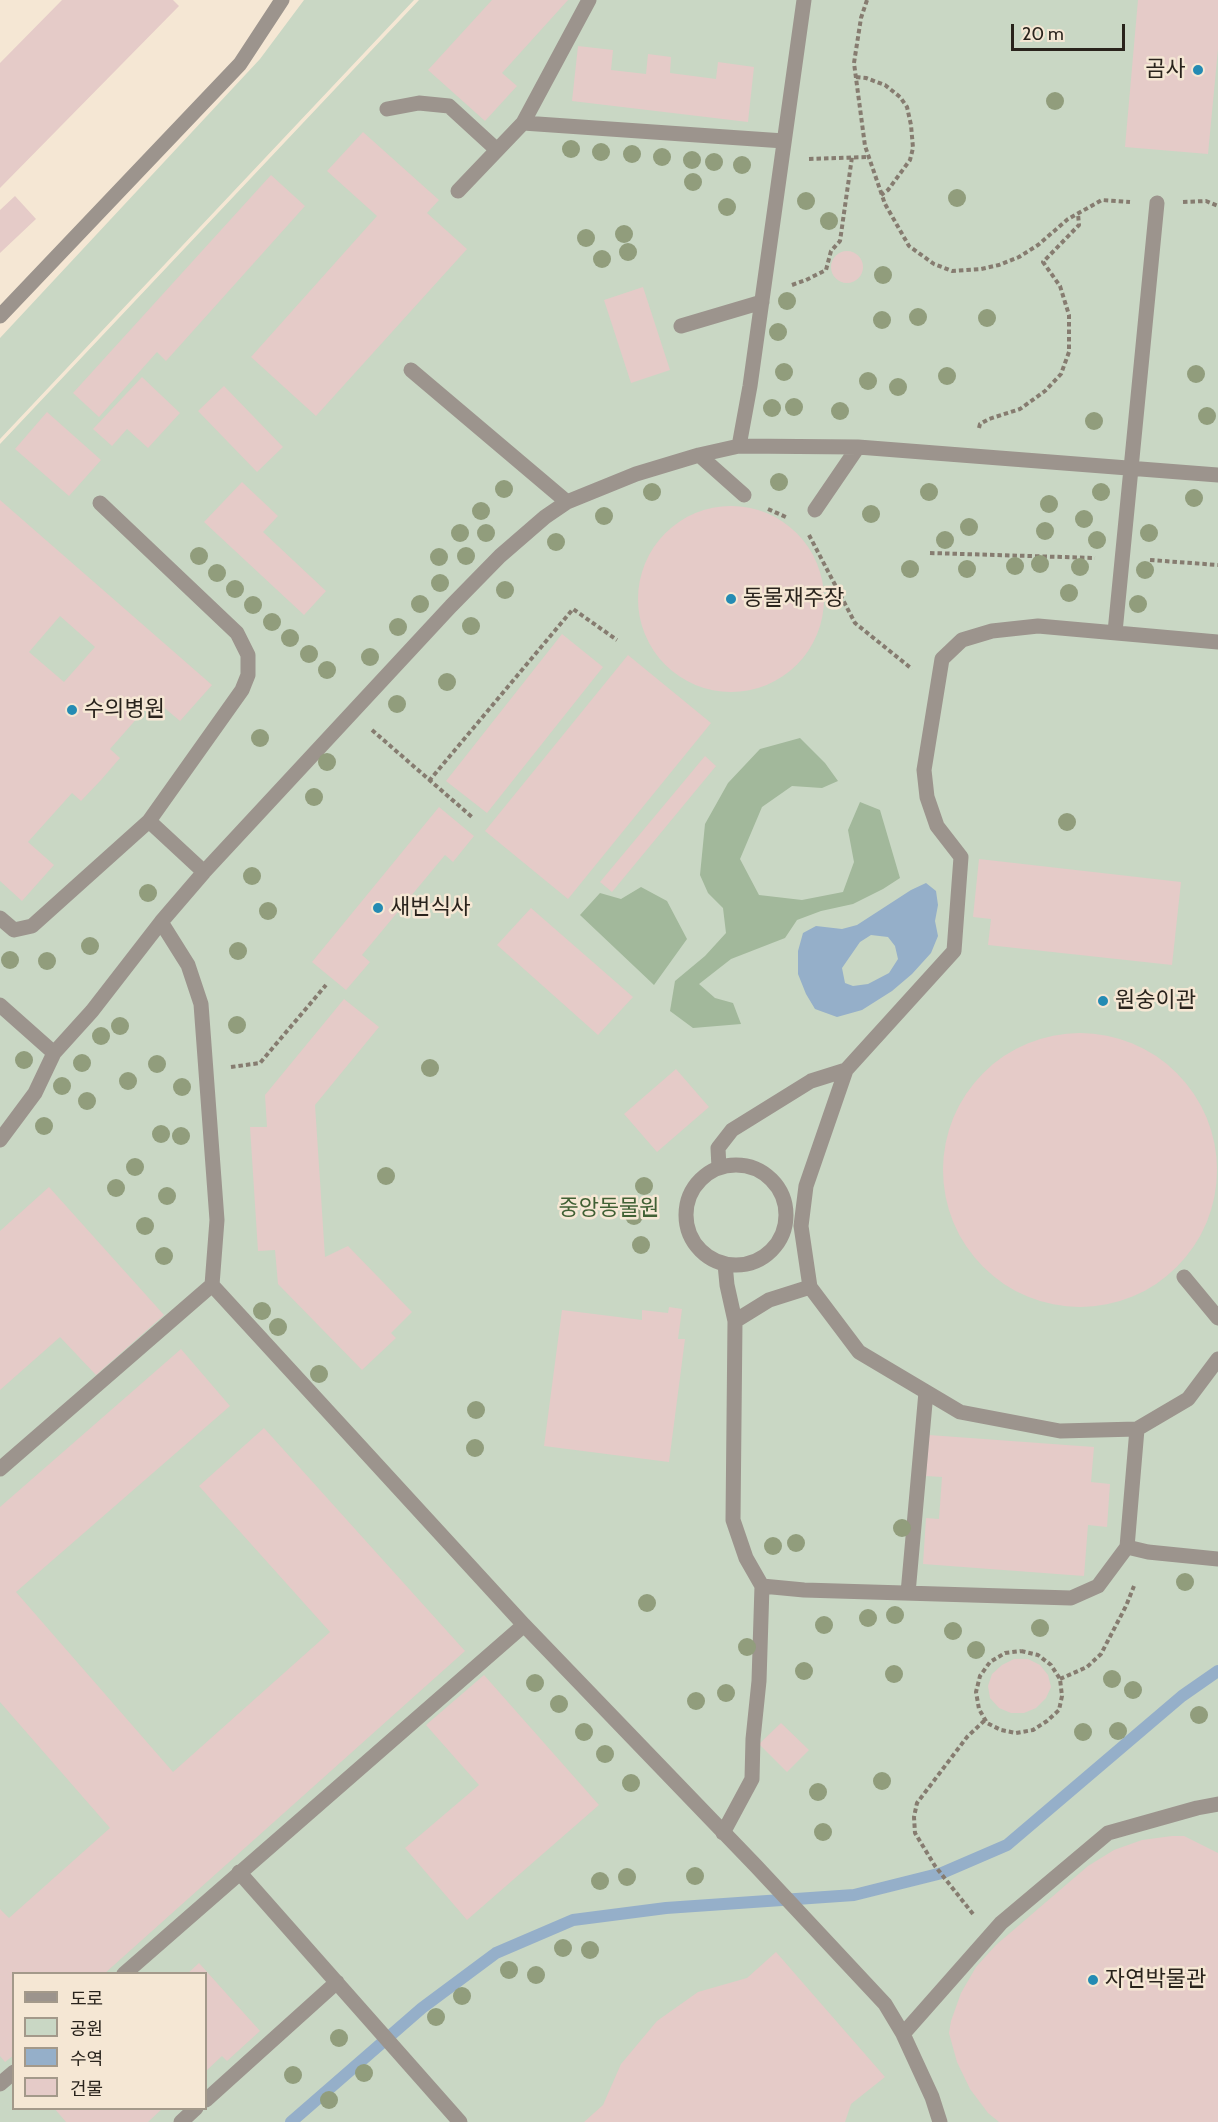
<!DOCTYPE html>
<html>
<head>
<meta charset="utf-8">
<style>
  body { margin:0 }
  #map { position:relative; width:1218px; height:2122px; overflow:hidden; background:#f5e7d4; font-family:Cabin,"Noto Sans KR",sans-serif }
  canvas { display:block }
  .legend { position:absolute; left:12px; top:1972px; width:195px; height:138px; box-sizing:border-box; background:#f5e7d4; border:2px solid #a3998a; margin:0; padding:8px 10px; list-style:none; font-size:18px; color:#29231c }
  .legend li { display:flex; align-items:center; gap:12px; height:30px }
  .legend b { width:30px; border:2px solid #a3998a }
  .scale { position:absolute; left:1011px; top:24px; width:114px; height:27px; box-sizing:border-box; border:3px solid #29231c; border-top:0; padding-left:8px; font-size:18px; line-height:21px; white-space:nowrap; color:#29231c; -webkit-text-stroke:4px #f5e7d4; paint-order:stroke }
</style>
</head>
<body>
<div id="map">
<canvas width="1218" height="2122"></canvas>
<ul class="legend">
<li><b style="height:8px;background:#9c948d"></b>도로</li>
<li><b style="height:16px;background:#c9d7c4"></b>공원</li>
<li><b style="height:16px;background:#95afc9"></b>수역</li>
<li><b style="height:16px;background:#e5cbc8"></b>건물</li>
</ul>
<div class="scale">20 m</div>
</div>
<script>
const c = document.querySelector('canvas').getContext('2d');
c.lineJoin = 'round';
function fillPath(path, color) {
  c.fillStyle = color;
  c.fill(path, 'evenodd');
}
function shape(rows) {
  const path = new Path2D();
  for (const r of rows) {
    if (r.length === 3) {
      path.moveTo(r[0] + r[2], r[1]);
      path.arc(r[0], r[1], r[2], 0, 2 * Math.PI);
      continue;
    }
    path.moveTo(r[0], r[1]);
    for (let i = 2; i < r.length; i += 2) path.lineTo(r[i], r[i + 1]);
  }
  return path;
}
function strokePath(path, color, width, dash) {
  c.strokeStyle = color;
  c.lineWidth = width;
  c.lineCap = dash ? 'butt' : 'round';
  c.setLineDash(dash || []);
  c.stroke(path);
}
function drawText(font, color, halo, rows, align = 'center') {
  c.font = font + ' Cabin,"Noto Sans KR",sans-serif';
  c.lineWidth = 5;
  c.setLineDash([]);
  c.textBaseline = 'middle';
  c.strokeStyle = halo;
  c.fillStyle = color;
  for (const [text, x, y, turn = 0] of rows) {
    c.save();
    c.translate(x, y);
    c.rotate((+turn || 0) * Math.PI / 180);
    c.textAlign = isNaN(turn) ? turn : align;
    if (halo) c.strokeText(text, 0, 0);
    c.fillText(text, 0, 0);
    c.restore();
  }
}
fillPath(shape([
  [304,0,414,0,0,439,0,338,260,59],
  [419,0,1218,0,1218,2122,0,2122,0,444],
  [14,1974,206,1974,206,2108,14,2108]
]), '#c9d7c4');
fillPath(shape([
  [800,738,825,763,838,781,822,788,792,786,762,807,740,859,759,895,802,900,843,892,854,862,848,830,860,802,880,810,900,878,883,889,853,904,821,911,797,920,785,938,731,959,699,984,715,998,733,1003,741,1024,693,1028,670,1011,675,981,705,956,726,933,723,908,708,893,700,875,705,824,728,783,760,749],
  [641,887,667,901,687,939,654,985,580,915,600,893,621,899]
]), '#a2b89b');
fillPath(shape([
  [926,883,936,891,938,905,935,921,938,936,931,953,912,974,892,991,862,1010,837,1017,815,1009,806,994,798,974,798,951,803,933,816,926,842,929,857,925,911,890],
  [871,935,888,937,895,946,898,959,889,973,868,984,853,986,845,983,842,968,860,942]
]), '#95afc9');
strokePath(shape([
  [291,2122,422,2008,496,1953,573,1920,666,1908,854,1895,942,1873,1007,1845,1182,1696,1218,1671]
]), '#95afc9', 12);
fillPath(shape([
  [62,0,173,0,179,6,0,188,0,63],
  [492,0,568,0,502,73,517,86,485,121,428,70],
  [1138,0,1218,0,1218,49,1208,154,1125,147],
  [578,46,613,50,611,70,646,74,648,54,671,57,670,73,716,79,718,62,754,67,748,122,572,101],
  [363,132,439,200,427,213,467,249,316,416,251,357,377,216,327,171],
  [271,175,305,206,166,361,157,352,99,417,73,393],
  [15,196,36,219,0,253,0,210],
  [847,267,16],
  [643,287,670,370,631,383,604,300],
  [142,377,180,413,148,448,127,429,112,446,93,429],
  [224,386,283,447,257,472,198,411],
  [47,412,101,460,69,496,15,449],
  [242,482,278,516,263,532,326,591,304,615,204,522],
  [0,500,212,685,180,721,154,699,110,749,120,758,101,780,81,801,72,793,28,842,54,865,22,901,0,881],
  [60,616,95,647,64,682,29,652],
  [731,599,93],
  [562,634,603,667,487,813,446,781],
  [628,655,711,723,568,899,485,831],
  [705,756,716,766,612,892,600,882],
  [439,807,474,836,453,862,445,855,362,955,370,962,346,990,312,962],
  [979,859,1181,882,1172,965,988,945,991,919,973,917],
  [531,908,633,997,598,1035,497,945],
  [344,999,379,1027,315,1105,325,1257,348,1246,412,1312,391,1333,396,1338,362,1370,278,1284,275,1250,258,1251,250,1127,267,1127,265,1095],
  [1080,1170,137],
  [676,1069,709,1107,657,1152,624,1114],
  [49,1187,164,1315,96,1375,60,1337,0,1390,0,1231],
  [669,1307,682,1309,678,1339,685,1339,669,1462,544,1446,562,1310,642,1320,642,1310,668,1313],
  [181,1349,230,1406,16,1592,173,1772,330,1632,199,1486,264,1428,465,1651,104,1974,14,1974,14,2055,5,2062,0,2056,0,1909,9,1918,110,1828,0,1702,0,1507],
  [929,1435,1094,1447,1091,1482,1110,1484,1107,1527,1088,1525,1084,1576,923,1564,926,1518,939,1519,942,1477,926,1476],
  [1014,1659,1028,1659,1040,1665,1048,1675,1051,1687,1046,1698,1036,1708,1024,1713,1011,1713,999,1708,990,1698,988,1686,992,1674,1002,1665],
  [484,1675,599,1805,467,1920,405,1848,479,1785,426,1725],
  [781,1723,809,1750,787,1772,759,1744],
  [1172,1836,1184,1836,1218,1853,1218,2122,999,2122,988,2113,970,2089,957,2062,949,2033,951,2021,961,1993,976,1967,996,1945,1088,1866,1114,1850,1142,1840],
  [776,1952,885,2077,851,2104,845,2122,584,2122,603,2105,621,2064,657,2021,698,1992,747,1978],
  [199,1963,260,2031,227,2061,222,2056,206,2071,206,1974,187,1974],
  [54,2108,163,2108,148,2122,66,2122]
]), '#e5cbc8');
strokePath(shape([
  [867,0,861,18,854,63,865,146,885,204,909,246,934,264,952,271,981,269,999,265,1019,257,1038,245,1068,219,1102,200,1130,202],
  [856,77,866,78,885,85,900,97,907,107,911,125,913,148,910,160,888,190,881,195],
  [809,159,869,157],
  [1183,202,1206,201,1218,206],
  [792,285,806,280,826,270,831,251,840,241,852,157],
  [979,428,980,424,989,419,1020,409,1045,391,1061,374,1069,352,1069,315,1060,286,1043,262,1079,225,1078,214],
  [768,509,788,518],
  [809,535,855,623,912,669],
  [930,553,1095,558],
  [1150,560,1218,565],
  [372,730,472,817],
  [429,781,573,609,617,640],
  [231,1067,260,1063,326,985],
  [1021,1651,1038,1655,1051,1665,1060,1679,1062,1696,1059,1710,1047,1721,1033,1730,1016,1733,1001,1730,987,1723,979,1709,976,1692,980,1676,990,1662,1005,1653,1021,1651],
  [1060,1679,1087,1667,1101,1654,1126,1606,1134,1586],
  [973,1914,935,1866,915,1833,914,1817,917,1803,967,1737,985,1720]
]), '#867c70', 4, [4.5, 3]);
strokePath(shape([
  [387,109,419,103,449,106,497,150],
  [523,123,784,141],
  [458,191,523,123,589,0],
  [681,326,762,302],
  [411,370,567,502],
  [739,446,750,386,804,0],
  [699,455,744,495],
  [100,503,237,633,248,655,248,675,242,690,149,821],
  [815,510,858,447],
  [1115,632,1157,203],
  [1218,642,1038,626,992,631,962,640,942,659,924,770,927,797,937,826,961,857,954,951,846,1070,806,1186,801,1226,810,1287,859,1352,960,1412,1060,1431,1137,1429,1188,1399,1218,1359],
  [0,918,14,930,32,926,149,821,204,872],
  [161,922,188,965,201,1004,217,1220,212,1285,524,1625,756,1866,885,2004,903,2034,932,2097,940,2122],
  [0,1005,54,1053],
  [0,1140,35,1093,54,1053,92,1011,161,922,204,872,451,606,500,556,545,517,567,502,636,474,699,455,739,446,858,447,1218,475],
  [736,1215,50],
  [719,1168,718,1148,732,1130,811,1081,846,1070],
  [725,1264,727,1285,735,1321],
  [1184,1277,1218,1318],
  [1137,1429,1127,1547,1148,1552,1218,1559],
  [0,1469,212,1285],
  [762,1586,804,1590,1071,1598,1098,1586,1127,1547],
  [908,1593,926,1392],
  [723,1833,752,1779,753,1739,759,1681,762,1586,746,1558,733,1520,735,1321,769,1300,810,1287],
  [239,1872,460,2122],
  [124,1974,524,1625],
  [903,2034,1001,1923,1108,1833,1197,1808,1218,1804],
  [0,2084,14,2072],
  [206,2100,337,1982],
  [181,2122,196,2108]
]), '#9c948d', 15);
strokePath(shape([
  [0,316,240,64,282,0]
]), '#9c948d', 15);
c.fillStyle = '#919d7c';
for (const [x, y] of [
  [1055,101],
  [571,149],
  [601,152],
  [632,154],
  [662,157],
  [692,160],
  [714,162],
  [742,165],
  [693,182],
  [957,198],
  [806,201],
  [727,207],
  [829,221],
  [624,234],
  [586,238],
  [628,252],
  [602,259],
  [883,275],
  [787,301],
  [918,317],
  [987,318],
  [882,320],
  [778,332],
  [784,372],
  [1196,374],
  [947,376],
  [868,381],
  [898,387],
  [794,407],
  [772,408],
  [840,411],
  [1207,416],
  [1094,421],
  [779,482],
  [504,489],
  [652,492],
  [929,492],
  [1101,492],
  [1194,498],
  [1049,504],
  [481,511],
  [871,514],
  [604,516],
  [1084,519],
  [969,527],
  [1045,531],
  [460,533],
  [486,533],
  [1149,533],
  [945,540],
  [1097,540],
  [556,542],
  [199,556],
  [466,556],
  [439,557],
  [1040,564],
  [1015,566],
  [1080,567],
  [910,569],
  [967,569],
  [1145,570],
  [217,573],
  [440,583],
  [235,589],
  [505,590],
  [1069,593],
  [420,604],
  [1138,604],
  [253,605],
  [272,622],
  [471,626],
  [398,627],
  [290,638],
  [309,654],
  [370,657],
  [327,670],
  [447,682],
  [397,704],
  [260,738],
  [327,762],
  [314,797],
  [1067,822],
  [252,876],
  [148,893],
  [268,911],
  [90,946],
  [238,951],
  [10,960],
  [47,961],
  [237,1025],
  [120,1026],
  [101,1036],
  [24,1060],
  [82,1063],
  [157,1064],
  [430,1068],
  [128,1081],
  [62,1086],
  [182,1087],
  [87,1101],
  [44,1126],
  [161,1134],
  [181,1136],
  [135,1167],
  [386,1176],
  [644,1186],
  [116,1188],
  [167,1196],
  [634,1216],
  [145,1226],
  [641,1245],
  [164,1256],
  [262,1311],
  [278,1327],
  [319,1374],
  [476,1410],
  [475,1448],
  [902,1528],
  [796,1543],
  [773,1546],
  [1185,1582],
  [647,1603],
  [895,1615],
  [868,1618],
  [824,1625],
  [1040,1628],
  [953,1631],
  [747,1647],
  [976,1650],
  [804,1671],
  [894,1674],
  [1112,1679],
  [535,1683],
  [1133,1690],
  [726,1693],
  [696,1701],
  [559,1704],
  [1199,1715],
  [1118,1731],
  [584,1732],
  [1083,1732],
  [605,1754],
  [882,1781],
  [631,1783],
  [818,1792],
  [823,1832],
  [695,1876],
  [627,1877],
  [600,1881],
  [563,1948],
  [590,1950],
  [509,1970],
  [536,1975],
  [462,1996],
  [436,2017],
  [339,2038],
  [364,2073],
  [293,2075],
  [329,2100]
]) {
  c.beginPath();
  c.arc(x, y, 9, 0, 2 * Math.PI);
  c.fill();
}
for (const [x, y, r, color] of [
  [1198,70,6,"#248bb3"],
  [731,599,6,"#248bb3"],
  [72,710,6,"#248bb3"],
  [378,908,6,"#248bb3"],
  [1103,1001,6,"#248bb3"],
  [1093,1980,6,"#248bb3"]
]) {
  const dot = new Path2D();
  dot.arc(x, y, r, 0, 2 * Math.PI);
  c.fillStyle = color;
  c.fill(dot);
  strokePath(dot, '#f5e7d4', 2);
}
drawText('22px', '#29231c', '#f5e7d4', [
  ["곰사",1186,70,"right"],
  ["동물재주장",743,599],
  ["수의병원",84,710],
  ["새번식사",390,908],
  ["원숭이관",1115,1001],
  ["자연박물관",1105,1980]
], 'left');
drawText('22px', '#406034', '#f5e7d4', [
  ["중앙동물원",609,1209]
]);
</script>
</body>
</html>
